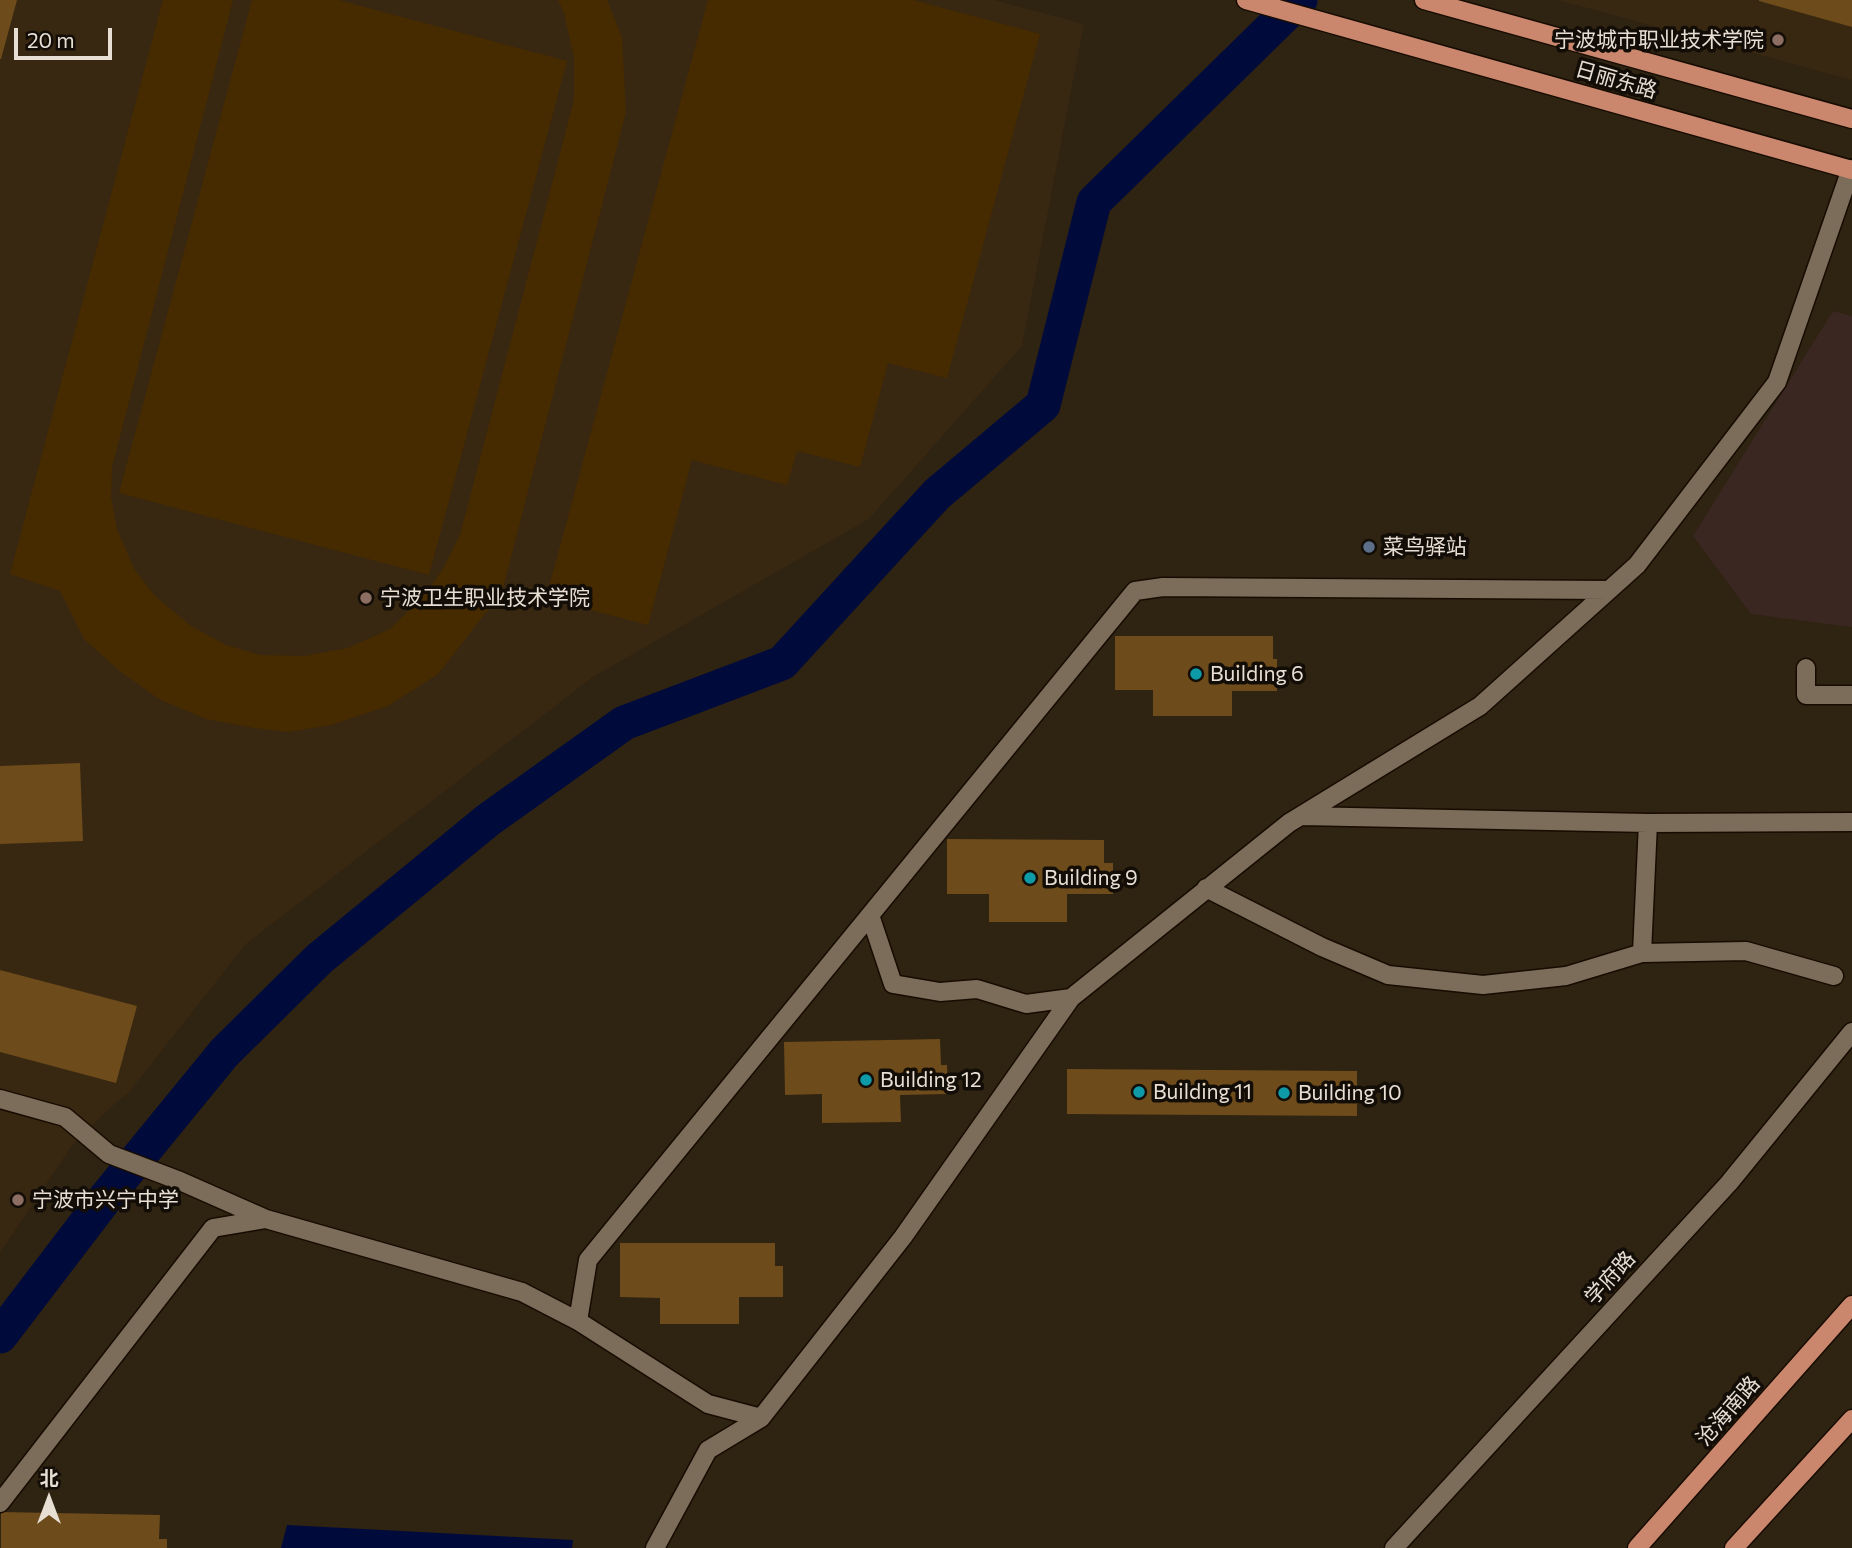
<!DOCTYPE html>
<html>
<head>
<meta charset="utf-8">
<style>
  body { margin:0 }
  #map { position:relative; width:1852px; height:1548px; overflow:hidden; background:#2f2312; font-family:Commissioner,"Noto Sans SC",sans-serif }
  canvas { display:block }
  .north { position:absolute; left:14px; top:1464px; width:70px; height:70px; -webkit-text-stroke:5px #130d07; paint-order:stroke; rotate:0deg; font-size:19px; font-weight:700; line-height:28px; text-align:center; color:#e7ded4 }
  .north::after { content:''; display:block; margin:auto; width:24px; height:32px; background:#e7ded4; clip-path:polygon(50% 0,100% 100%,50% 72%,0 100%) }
  .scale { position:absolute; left:14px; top:28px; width:98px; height:32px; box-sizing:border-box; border:4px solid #e7ded4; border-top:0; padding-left:9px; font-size:21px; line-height:24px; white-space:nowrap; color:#e7ded4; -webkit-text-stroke:5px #130d07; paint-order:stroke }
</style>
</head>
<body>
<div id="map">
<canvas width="1852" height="1548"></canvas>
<div class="north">北</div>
<div class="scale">20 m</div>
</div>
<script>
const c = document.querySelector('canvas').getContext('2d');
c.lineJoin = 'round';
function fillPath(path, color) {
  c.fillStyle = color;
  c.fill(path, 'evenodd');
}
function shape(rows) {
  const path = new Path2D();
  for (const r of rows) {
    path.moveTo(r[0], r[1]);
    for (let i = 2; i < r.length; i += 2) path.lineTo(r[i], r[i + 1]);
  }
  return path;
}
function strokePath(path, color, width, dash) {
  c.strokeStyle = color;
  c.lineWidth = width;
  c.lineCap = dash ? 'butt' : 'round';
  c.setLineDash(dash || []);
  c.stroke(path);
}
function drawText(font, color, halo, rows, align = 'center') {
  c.font = font + ' Commissioner,"Noto Sans SC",sans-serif';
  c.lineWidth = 7;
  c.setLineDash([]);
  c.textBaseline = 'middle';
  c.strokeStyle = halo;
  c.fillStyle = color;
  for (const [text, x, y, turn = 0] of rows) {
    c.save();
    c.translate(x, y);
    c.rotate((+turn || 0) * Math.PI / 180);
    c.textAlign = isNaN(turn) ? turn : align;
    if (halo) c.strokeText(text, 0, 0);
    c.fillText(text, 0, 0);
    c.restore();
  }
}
fillPath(shape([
  [1833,311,1852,316,1852,627,1751,614,1693,536]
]), '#3a2722');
fillPath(shape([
  [0,0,994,0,1084,24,1022,346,869,519,593,677,246,944,130,1091,107,1111,71,1147,0,1253],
  [1558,0,1852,0,1852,80]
]), '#382711');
fillPath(shape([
  [163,0,233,0,112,467,111,497,117,529,134,569,156,597,191,626,226,645,260,655,304,656,348,648,390,629,422,598,443,569,460,535,574,100,574,58,564,13,558,0,607,0,622,38,626,112,502,592,438,674,388,706,331,725,288,732,254,728,206,719,159,699,121,672,84,639,60,591,10,574],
  [252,0,338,0,567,61,429,575,119,493],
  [708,0,913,0,1040,34,947,378,888,363,860,467,797,451,787,485,692,460,648,625,546,598]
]), '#472b00');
fillPath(shape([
  [287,1525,573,1540,572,1548,281,1548]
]), '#000b3c');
strokePath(shape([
  [0,1336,107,1196,224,1053,319,959,488,820,624,723,782,663,937,494,1043,405,1094,202,1300,0]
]), '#000b3c', 35);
fillPath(shape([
  [0,0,17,0,1,59,0,59],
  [1759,0,1852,0,1852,27,1759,1],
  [1115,636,1273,636,1273,659,1277,659,1277,691,1232,691,1232,716,1153,716,1153,690,1115,690],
  [80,763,83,841,0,844,0,766],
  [947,839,1104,840,1104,863,1113,863,1113,894,1067,894,1067,922,989,922,989,894,947,894],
  [0,970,137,1006,116,1083,0,1052],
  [940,1039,941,1065,947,1065,948,1094,900,1095,901,1122,822,1123,822,1094,785,1095,784,1042],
  [1067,1069,1357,1071,1357,1116,1067,1114],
  [620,1243,775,1243,775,1266,783,1266,783,1297,739,1297,739,1324,660,1324,660,1298,620,1297],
  [1,1512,160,1515,159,1539,167,1539,167,1548,1,1548]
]), '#6d4b1b');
const minor = shape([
  [1609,590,1163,587,1135,591,588,1260,578,1321,708,1404,761,1418,903,1237,1071,998,1289,823,1480,706,1637,565,1777,382,1851,169],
  [1806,668,1806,695,1852,695],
  [1301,816,1648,823],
  [1206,888,1322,947,1388,975,1483,985,1566,976,1642,953,1746,951,1834,976],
  [870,915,893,984,940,992,977,989,1026,1004,1071,998],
  [1642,953,1648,823,1852,822],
  [0,1099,65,1117,109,1154,180,1181,266,1219],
  [0,1503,213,1228,266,1219,522,1292,578,1321],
  [655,1548,708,1450,761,1418],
  [1394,1548,1729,1183,1852,1032]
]);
const major = shape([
  [1246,0,1852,170],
  [1424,0,1852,119],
  [1637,1548,1852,1305],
  [1734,1548,1852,1419]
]);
strokePath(minor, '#170c01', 21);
strokePath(major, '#170c01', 21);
strokePath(minor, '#7c6c5a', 18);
strokePath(major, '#ca876e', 18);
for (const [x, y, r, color] of [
  [1778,40,7,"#8d6e63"],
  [1369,547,7,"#5c6f8a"],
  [366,598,7,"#8d6e63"],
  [1196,674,7,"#0f9aa8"],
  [1030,878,7,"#0f9aa8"],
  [866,1080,7,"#0f9aa8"],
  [1139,1092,7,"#0f9aa8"],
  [1284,1093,7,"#0f9aa8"],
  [18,1200,7,"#8d6e63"]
]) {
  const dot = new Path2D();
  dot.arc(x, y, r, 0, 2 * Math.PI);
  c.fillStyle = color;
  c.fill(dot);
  strokePath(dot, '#130d07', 2.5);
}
drawText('21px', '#e7ded4', '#130d07', [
  ["宁波城市职业技术学院",1764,40,"right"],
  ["菜鸟驿站",1383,547],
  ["宁波卫生职业技术学院",380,598],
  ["Building 6",1210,674],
  ["Building 9",1044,878],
  ["Building 12",880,1080],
  ["Building 11",1153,1092],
  ["Building 10",1298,1093],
  ["宁波市兴宁中学",32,1200]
], 'left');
drawText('21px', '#e7ded4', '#130d07', [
  ["日丽东路",1616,80,16],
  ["学府路",1610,1278,-48],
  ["沧海南路",1728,1411,-49]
]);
</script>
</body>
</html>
